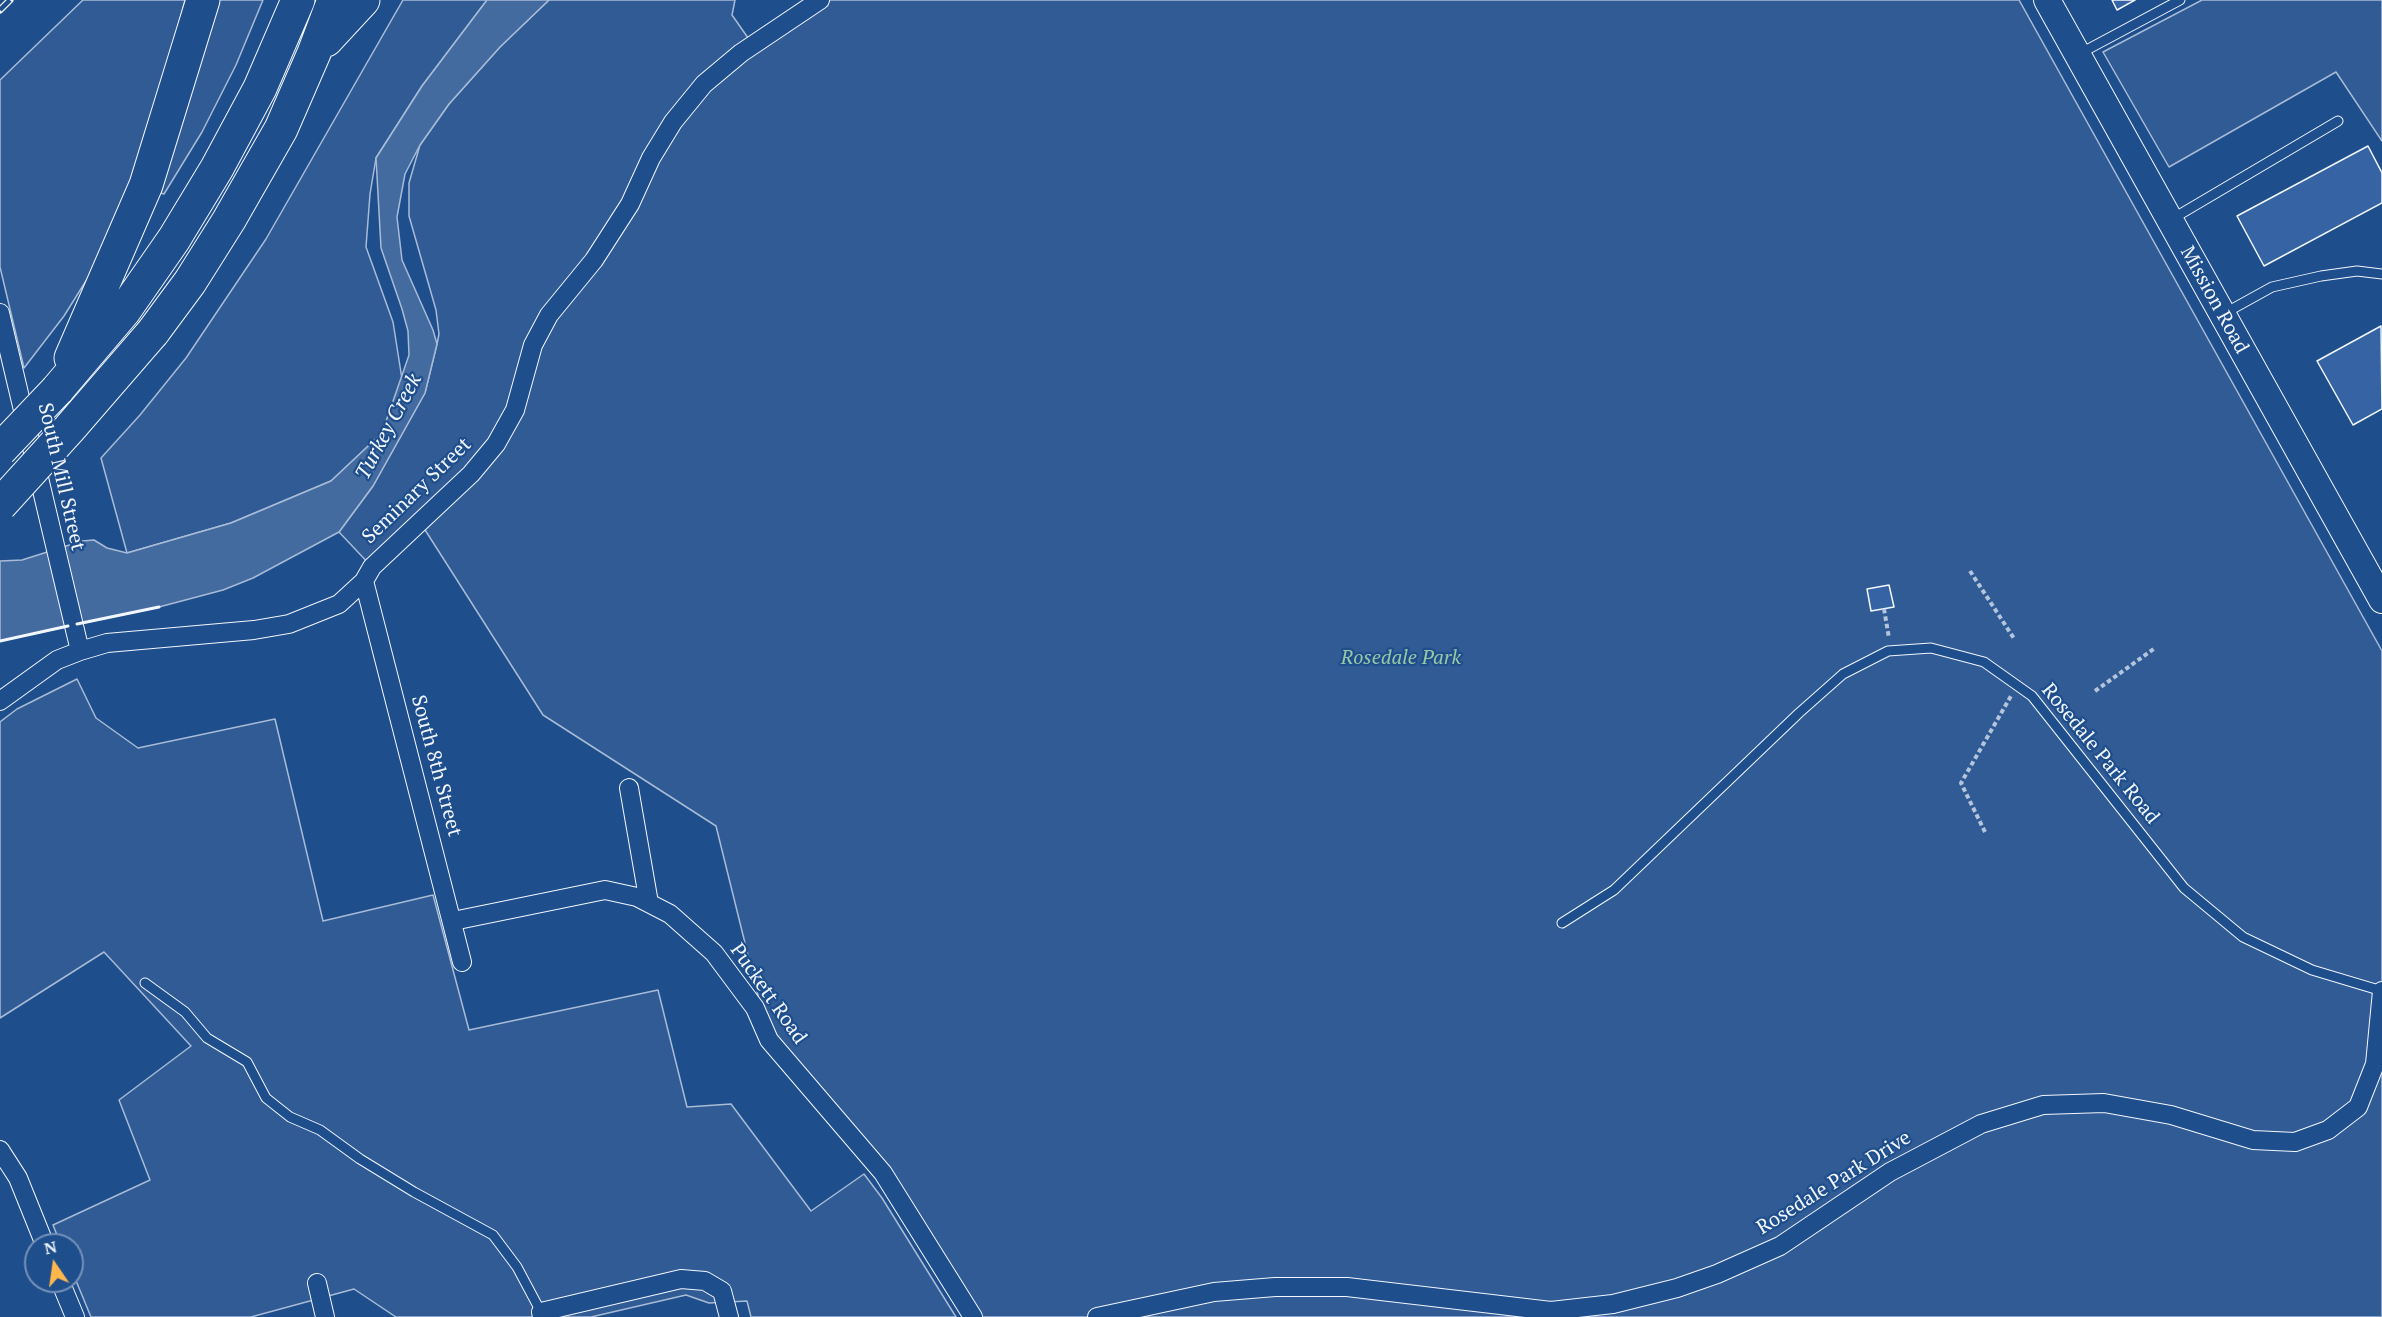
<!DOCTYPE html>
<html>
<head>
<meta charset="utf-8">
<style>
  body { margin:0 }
  #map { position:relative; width:2382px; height:1317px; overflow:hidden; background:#1f4e8c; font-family:"PT Serif",serif }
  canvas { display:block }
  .north { position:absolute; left:24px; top:1233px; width:60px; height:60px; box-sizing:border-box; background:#1f4e8c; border:2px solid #7391ba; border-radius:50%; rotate:347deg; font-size:16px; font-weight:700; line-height:24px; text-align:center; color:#f2f6ff }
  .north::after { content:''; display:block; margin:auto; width:21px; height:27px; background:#ffb74d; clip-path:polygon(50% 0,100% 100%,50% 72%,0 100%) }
</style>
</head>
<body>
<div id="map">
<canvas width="2382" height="1317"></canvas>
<div class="north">N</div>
</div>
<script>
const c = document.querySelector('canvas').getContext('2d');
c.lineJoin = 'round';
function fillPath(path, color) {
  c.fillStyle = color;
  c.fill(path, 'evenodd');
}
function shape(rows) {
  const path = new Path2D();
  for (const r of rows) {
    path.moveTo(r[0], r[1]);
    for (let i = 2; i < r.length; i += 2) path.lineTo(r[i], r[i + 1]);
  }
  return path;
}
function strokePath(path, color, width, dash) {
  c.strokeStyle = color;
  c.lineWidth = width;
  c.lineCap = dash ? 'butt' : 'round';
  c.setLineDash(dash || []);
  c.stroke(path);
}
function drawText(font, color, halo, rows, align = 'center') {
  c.font = font + ' "PT Serif",serif';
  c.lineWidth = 4.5;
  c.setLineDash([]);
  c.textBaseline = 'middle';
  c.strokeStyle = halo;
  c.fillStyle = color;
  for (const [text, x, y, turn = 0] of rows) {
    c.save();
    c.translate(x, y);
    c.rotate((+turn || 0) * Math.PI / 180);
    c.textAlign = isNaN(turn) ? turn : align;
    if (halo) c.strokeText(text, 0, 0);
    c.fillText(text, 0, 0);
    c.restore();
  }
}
const built = shape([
  [83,0,185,0,149,136,94,268,64,316,24,368,0,267,0,80,83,0],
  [215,0,263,0,236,65,202,132,164,194,157,192,215,0],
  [403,0,487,0,422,86,376,158,370,194,366,247,393,322,402,379,382,433,331,481,231,523,127,553,101,458,140,415,186,358,266,239,403,0],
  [549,0,735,0,732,15,753,45,820,0,2019,0,2382,651,2382,1317,973,1317,883,1173,769,1040,716,826,543,715,420,522,372,567,339,532,373,486,425,393,437,344,439,334,436,310,409,216,409,183,420,145,449,104,500,47,549,0],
  [2202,0,2382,0,2382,141,2336,72,2169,167,2103,52,2202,0],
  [77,679,96,718,138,748,275,719,323,921,433,895,469,1030,658,990,687,1107,731,1104,811,1211,864,1174,882,1198,956,1317,751,1317,747,1301,709,1303,686,1295,591,1317,396,1317,354,1289,251,1317,91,1317,72,1271,72,1245,61,1245,53,1225,150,1180,119,1100,191,1046,104,952,0,1018,0,722,17,709,77,679]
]);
fillPath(built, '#305b95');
strokePath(built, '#a8bbd7', 1.5);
const water = shape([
  [487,0,549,0,500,47,449,104,420,145,405,174,397,217,402,260,433,330,437,344,425,393,373,486,339,532,253,578,223,590,159,607,0,641,0,561,22,560,82,541,94,540,107,548,127,553,231,523,331,481,382,433,409,355,408,331,402,309,381,248,376,158,422,86,487,0]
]);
fillPath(water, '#446ba0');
strokePath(water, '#a8bbd7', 1.5);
const building = shape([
  [2112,0,2135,0,2117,10,2112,0],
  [2368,146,2382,173,2382,203,2264,266,2237,216,2368,146],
  [2381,326,2382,409,2353,425,2317,361,2381,326],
  [1889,585,1894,607,1871,611,1867,589,1889,585]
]);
fillPath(building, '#3563a3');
strokePath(building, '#f2f6ff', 1.5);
const service = shape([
  [2079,54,2180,0],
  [2172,219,2338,121],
  [2225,313,2272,287,2321,276,2357,271,2382,274],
  [1562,923,1614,890,1799,713,1843,674,1888,651,1931,648,1984,662,2032,696,2184,888,2243,937,2312,970,2382,991],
  [145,983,185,1012,207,1038,247,1062,266,1098,290,1117,320,1130,360,1159,414,1192,493,1235,517,1267,541,1312]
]);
const minor = shape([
  [0,313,80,651],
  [364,581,462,962],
  [0,701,57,660,80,651,107,643,254,630,289,624,339,604,364,581,372,567,471,474,496,444,515,410,533,345,549,315,594,260,630,204,651,158,673,122,704,84,741,53,820,0],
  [629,788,649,903],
  [453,921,605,890,637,897,670,914,714,953,755,1008,769,1040,883,1173,973,1317],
  [0,1150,18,1178,45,1245],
  [60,1281,75,1317],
  [317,1283,325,1317],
  [542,1317,541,1312,681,1279,705,1281,722,1291,729,1317],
  [1097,1317,1214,1292,1275,1287,1347,1287,1551,1311,1613,1304,1677,1288,1717,1274,1780,1246,1890,1172,1981,1124,2043,1105,2104,1103,2171,1115,2253,1140,2295,1142,2328,1130,2358,1107,2375,1064,2382,991]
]);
const secondary = shape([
  [2047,0,2382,600]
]);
const motorway = shape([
  [326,40,363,0],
  [153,332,190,282,229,220,281,129,314,53,334,0],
  [71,358,146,185,203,0],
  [57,390,124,311,174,239,217,168,260,88,298,0]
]);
strokePath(service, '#f2f6ff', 11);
strokePath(minor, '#f2f6ff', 20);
strokePath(secondary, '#f2f6ff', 28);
strokePath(motorway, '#f2f6ff', 35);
strokePath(shape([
  [1970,571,2015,640],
  [1884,609,1889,638],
  [2095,691,2155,648],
  [1985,832,1961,783,2011,696]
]), '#b3c4dc', 4, [4.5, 3]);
strokePath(service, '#1f4e8c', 9);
strokePath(minor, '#1f4e8c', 18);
strokePath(secondary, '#1f4e8c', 26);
strokePath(motorway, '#1f4e8c', 33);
const rail = shape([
  [0,10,10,0]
]);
strokePath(rail, '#f2f6ff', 7);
strokePath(rail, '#1f4e8c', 4.5, [14]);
const motorwayBridge = shape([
  [0,450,57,390],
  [0,505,69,429,153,332]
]);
strokePath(motorwayBridge, '#f2f6ff', 35, []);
strokePath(motorwayBridge, '#1f4e8c', 33);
strokePath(shape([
  [77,624,159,607],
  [0,641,68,626]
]), '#f2f6ff', 3);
drawText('20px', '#f2f6ff', '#1f4e8c', [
  ["Mission Road",2214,300,61],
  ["South Mill Street",61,477,77],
  ["Seminary Street",417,491,-44],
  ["Rosedale Park Road",2100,754,51],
  ["South 8th Street",436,766,75],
  ["Puckett Road",768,994,55],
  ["Rosedale Park Drive",1834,1183,-32]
]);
drawText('italic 20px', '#97c8a6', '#1f4e8c', [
  ["Rosedale Park",1401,658]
]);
drawText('italic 21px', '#f2f6ff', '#1f4e8c', [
  ["Turkey Creek",389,427,-62]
]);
</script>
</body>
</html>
